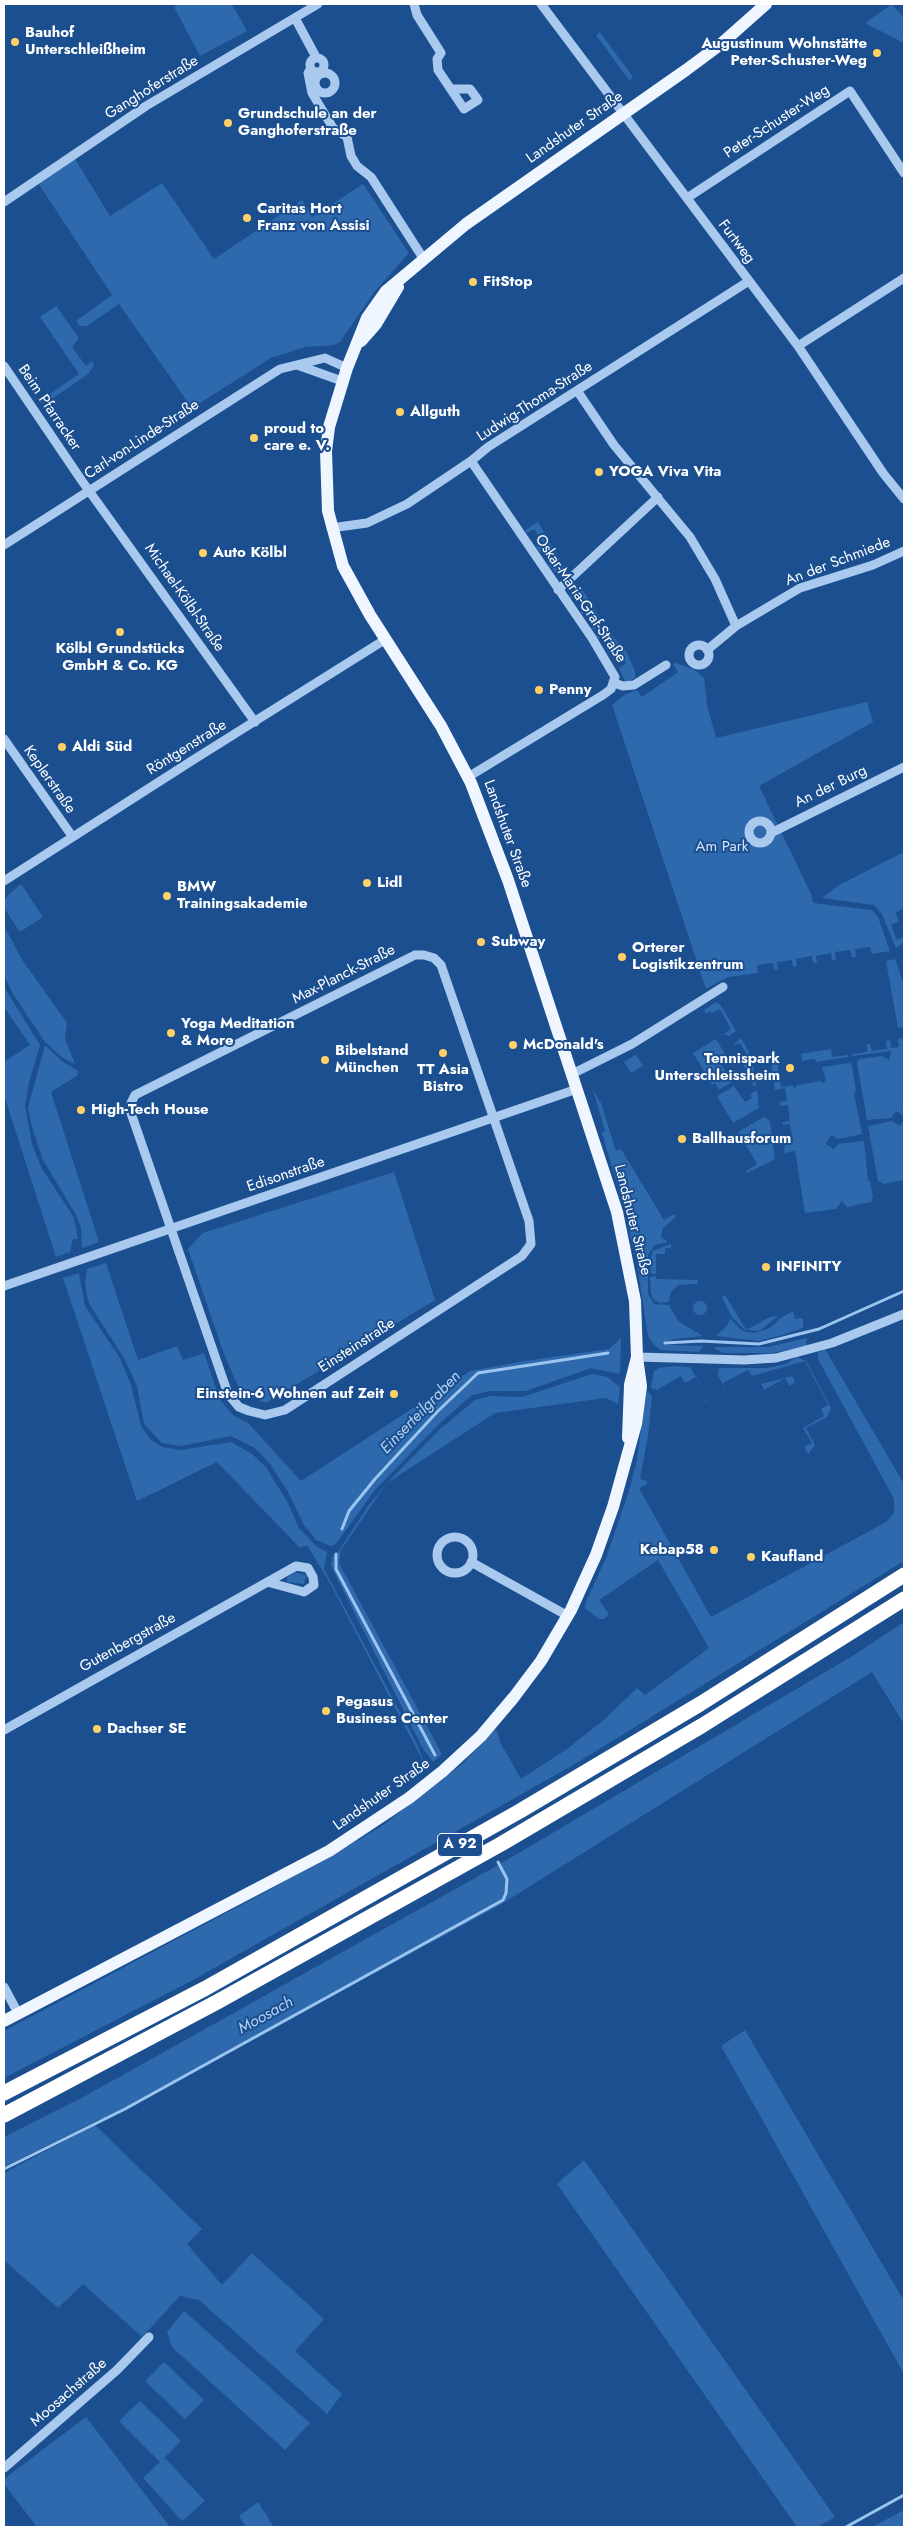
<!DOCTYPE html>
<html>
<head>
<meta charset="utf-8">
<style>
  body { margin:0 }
  #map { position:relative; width:908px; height:2531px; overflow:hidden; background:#1b4f8f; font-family:Jost,sans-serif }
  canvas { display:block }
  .frame { position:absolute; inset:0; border:5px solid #fff; pointer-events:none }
</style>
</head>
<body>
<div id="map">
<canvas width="908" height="2531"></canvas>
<div class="frame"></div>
</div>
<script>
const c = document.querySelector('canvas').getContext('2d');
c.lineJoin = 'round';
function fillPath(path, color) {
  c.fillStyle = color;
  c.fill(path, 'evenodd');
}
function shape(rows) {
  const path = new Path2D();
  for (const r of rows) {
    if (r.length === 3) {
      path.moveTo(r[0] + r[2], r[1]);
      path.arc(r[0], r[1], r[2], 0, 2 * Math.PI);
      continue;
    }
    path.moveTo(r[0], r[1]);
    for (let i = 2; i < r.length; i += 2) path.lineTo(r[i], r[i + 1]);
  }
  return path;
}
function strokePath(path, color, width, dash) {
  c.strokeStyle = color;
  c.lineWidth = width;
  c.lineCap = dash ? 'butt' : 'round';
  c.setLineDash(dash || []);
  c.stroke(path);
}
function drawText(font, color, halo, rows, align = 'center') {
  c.font = font + ' Jost,sans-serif';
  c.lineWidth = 4;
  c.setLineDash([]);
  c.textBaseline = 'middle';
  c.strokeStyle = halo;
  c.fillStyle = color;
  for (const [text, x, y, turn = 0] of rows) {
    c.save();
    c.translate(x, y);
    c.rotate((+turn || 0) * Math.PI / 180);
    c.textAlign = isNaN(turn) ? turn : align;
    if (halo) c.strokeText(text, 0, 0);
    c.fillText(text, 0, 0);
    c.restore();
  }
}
fillPath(shape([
  [179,4,232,4,247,31,200,56,174,7],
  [892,4,904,18,904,43,865,23],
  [600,32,633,77,629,80,596,35],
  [75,159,110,216,162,183,214,259,302,200,312,217,363,184,409,253,375,291,340,342,334,345,305,347,271,358,192,408,119,304,87,326,80,326,76,321,112,295,38,183],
  [56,306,79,338,72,347,86,366,92,361,94,366,87,375,47,402,37,403,79,374,40,317],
  [538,522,568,574,565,576,556,573,548,564,554,559,548,549,541,553,536,547,543,543,534,529,527,533,525,530],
  [573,581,584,592,603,623,593,630,591,628,598,623,589,610,582,614,580,612,587,606,578,593,571,598,569,595],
  [607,629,627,653,635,671,635,678,629,682,625,681,619,669,626,663,617,650,610,655,608,651,615,647,606,635,599,639,596,635],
  [676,663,695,670,704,678,707,705,716,738,867,702,873,722,759,786,811,894,813,903,872,910,878,917,890,951,872,954,870,947,855,949,856,957,852,957,850,950,835,952,836,960,832,960,831,953,816,956,817,963,813,963,812,956,796,959,797,966,793,967,792,960,777,962,778,969,774,970,773,963,757,965,758,973,728,977,706,989,612,705,624,695,637,690,642,697,678,672,673,664],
  [904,852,904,908,895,913,899,921,891,925,897,940,904,937,904,942,896,948,882,914,874,905,822,898,839,885],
  [21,884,43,917,20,932,4,908,5,900,10,893],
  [4,926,23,961,67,1023,65,1039,75,1064,63,1058,45,1042,13,994,4,975],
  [895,959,904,985,904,1027,898,1028,886,961],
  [4,987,40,1045,29,1082,25,1106,32,1144,41,1167,73,1216,76,1228,78,1239,73,1239,70,1252,56,1257,4,1095,4,1062,30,1045,4,1007],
  [716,1002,720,1004,736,1031,729,1036,724,1034,731,1029,720,1009,712,1013,710,1011,706,1014,704,1010],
  [741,1038,752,1058,756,1085,754,1087,752,1084,754,1083,743,1065,750,1060,740,1043,732,1046],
  [904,1038,904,1116,896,1111,891,1118,867,1120,857,1062,860,1059,882,1056,889,1060,891,1051,852,1056,852,1054,867,1052,867,1044,870,1044,872,1051,887,1049,886,1041,890,1040,891,1048,899,1047,898,1039],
  [716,1039,725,1054,718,1059,727,1074,735,1070,737,1075,730,1078,732,1082,719,1090,715,1083,712,1085,693,1053],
  [45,1045,63,1062,77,1070,78,1075,51,1092,99,1242,82,1248,81,1228,76,1215,43,1160,32,1127,28,1108],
  [831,1049,832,1057,848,1055,848,1057,816,1062,815,1059,802,1061,801,1054],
  [636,1055,643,1066,631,1073,624,1062],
  [777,1062,781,1087,793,1085,794,1089,797,1085,820,1081,824,1083,826,1080,822,1067,850,1063,852,1065,856,1092,854,1093,862,1134,838,1139,831,1135,826,1144,834,1149,838,1144,864,1141,868,1181,870,1181,873,1196,871,1202,847,1207,842,1201,836,1209,805,1213,795,1151,784,1153,785,1142,793,1141,790,1124,783,1125,782,1122,790,1121,788,1105,780,1106,779,1102,787,1101,785,1088,775,1090,771,1063],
  [734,1086,745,1102,752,1098,750,1094,757,1090,759,1108,733,1123,717,1096],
  [593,1090,601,1103,616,1151,621,1149,664,1220,674,1214,676,1217,663,1228,661,1237,668,1242,655,1245,648,1255,648,1294,654,1304,669,1305,679,1322,703,1336,675,1339,665,1342,665,1345,703,1346,699,1352,661,1350,655,1346,648,1336,637,1264,624,1208,602,1133,605,1131],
  [764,1117,770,1121,775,1159,747,1173,746,1171,757,1164,738,1132],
  [904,1119,904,1180,884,1184,878,1181,868,1126,892,1121,900,1126],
  [394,1172,435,1300,266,1403,241,1393,224,1354,188,1249,203,1233],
  [671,1244,671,1248,665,1248,665,1254,656,1254,656,1274,651,1274,650,1258,653,1251],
  [106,1263,138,1360,177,1346,183,1360,204,1353,220,1400,234,1416,248,1423,301,1481,470,1371,525,1361,609,1349,621,1338,620,1374,591,1368,526,1391,491,1391,472,1395,440,1423,375,1490,336,1544,331,1546,316,1540,304,1525,288,1492,270,1464,255,1448,231,1436,181,1446,162,1443,144,1424,137,1386,124,1358,90,1305,87,1296,85,1283,87,1269],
  [79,1273,85,1306,120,1358,131,1385,141,1426,150,1439,162,1447,181,1450,231,1442,252,1454,266,1467,288,1503,299,1528,316,1546,327,1552,324,1569,416,1742,426,1767,331,1585,307,1545,300,1548,217,1462,137,1501,63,1278],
  [656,1276,656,1279,698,1280,697,1284,678,1285,671,1292,669,1302,660,1303,654,1300,651,1294,650,1277],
  [725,1295,746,1330,770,1317,778,1316,762,1329,757,1331,748,1330,745,1330,732,1317,722,1297],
  [700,1308,7],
  [793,1311,795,1319,803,1318,803,1328,782,1335,759,1341,716,1336,727,1326,730,1318,742,1331,754,1333,770,1328,782,1317],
  [807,1338,806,1346,772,1353,723,1353,715,1349,715,1347,768,1347],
  [825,1349,904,1484,904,1561,575,1764,191,1981,4,2078,4,2031,260,1895,379,1828,461,1765,496,1729,501,1744,521,1779,567,1749,606,1718,637,1688,645,1695,709,1648,658,1560,599,1600,609,1614,604,1619,599,1619,585,1608,585,1604,606,1558,629,1491,637,1460,646,1390,652,1396,648,1436,640,1479,647,1481,647,1484,639,1488,711,1617,886,1522,894,1513,894,1499,818,1359,818,1353],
  [797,1357,806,1361,831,1408,827,1417,806,1428,815,1445,808,1454,804,1447,812,1443,803,1428,824,1416,821,1409,828,1405,805,1361,752,1376,748,1370,723,1383,726,1391,718,1375,719,1368,766,1368,786,1364],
  [674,1366,690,1367,700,1383,708,1400,701,1403,708,1399,696,1377,685,1383,681,1376,657,1390,651,1388,654,1371,659,1368],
  [592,1374,607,1377,620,1387,618,1404,606,1398,495,1413,387,1483,341,1550,339,1563,442,1754,433,1762,422,1747,336,1576,331,1565,333,1556,338,1552,368,1506,387,1483,440,1429,475,1400,490,1396,522,1397],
  [792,1376,795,1382,789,1386,785,1378,764,1390,761,1384],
  [295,1572,306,1575,304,1584,287,1582,287,1577],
  [904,1622,904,1724,872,1672,500,1905,102,2121,100,2119,4,2167,4,2137,87,2095,500,1864,854,1655],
  [745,2030,904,2301,904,2374,721,2046],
  [95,2125,202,2229,187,2244,222,2285,252,2253,324,2319,295,2351,342,2394,327,2414,199,2300,180,2296,142,2337,83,2284,58,2308,4,2260,4,2173],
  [584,2160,835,2517,817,2527,797,2527,557,2184],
  [184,2311,310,2423,285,2450,172,2347,167,2332],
  [164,2362,204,2400,185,2419,145,2381],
  [140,2401,181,2441,161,2461,165,2458,205,2501,182,2521,143,2478,160,2462,119,2421],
  [86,2417,170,2527,37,2527,4,2484,4,2479],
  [258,2502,274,2527,246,2527,239,2516],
  [904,2510,904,2527,872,2527]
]), '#2e69ad');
strokePath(shape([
  [665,1343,701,1341,759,1344,819,1329,904,1291],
  [342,1529,349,1511,375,1479,438,1411,478,1373,608,1353],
  [336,1554,336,1569,435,1755],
  [4,2169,125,2109,503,1900,506,1893,507,1879,498,1862],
  [846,2527,904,2495]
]), '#9cc4f0', 3);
strokePath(shape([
  [414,4,417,15,441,53,437,59,438,70,464,109,478,100,470,89,451,89],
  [541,4,798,346,883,473,904,499],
  [295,18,316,57],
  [317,65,7],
  [311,68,308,73,312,93,333,128,347,137,351,156,357,166,371,177,423,258],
  [325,83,10],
  [687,198,850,91,904,173],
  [4,202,146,106,318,4],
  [798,346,904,278],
  [297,365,342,381],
  [4,366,82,481,255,722],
  [578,392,614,445,690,537,715,579,736,626],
  [331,528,367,523,407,504,471,461,488,447,749,281],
  [4,545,280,369,325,358,347,368],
  [558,590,658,497],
  [699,655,10],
  [707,650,736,626,800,588,873,565,904,551],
  [614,683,623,686,634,685,666,665],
  [4,739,72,836],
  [468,777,603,695,611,689,615,677,592,638,471,461],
  [760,832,11],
  [771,833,904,767],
  [4,881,193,760,386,639],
  [415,955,424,955,434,958,441,965,529,1221,531,1244,522,1256,285,1410,265,1415,249,1411,239,1407,228,1394,131,1113,131,1103,135,1095,415,955],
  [572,1074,632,1044,723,987],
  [4,1286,577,1089],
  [637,1357,744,1360,776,1358,832,1343,904,1314],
  [455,1555,18],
  [471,1562,568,1616],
  [4,1730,296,1566,308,1568,313,1577,314,1585,304,1592,267,1582],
  [4,1987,18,2013],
  [4,2468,117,2370,149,2337]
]), '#a9c9ee', 9);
strokePath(shape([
  [361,341,376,324,398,287],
  [628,1438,630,1385,637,1357],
  [4,2021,329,1851,409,1798,443,1771,481,1736,514,1697,541,1661,571,1610,596,1555,613,1507,636,1424,641,1386,637,1357,635,1301,617,1212,508,880,471,783,441,726,370,615,343,566,328,511,326,451,329,427,347,368,367,318,386,291,466,224,686,70,721,44,766,4]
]), '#f0f6ff', 12);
strokePath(shape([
  [4,2093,206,1988,520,1811,700,1704,904,1575],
  [4,2115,217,2002,501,1844,703,1725,904,1599]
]), '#fff', 15);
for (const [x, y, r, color] of [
  [15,42,5,"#ffd166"],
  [877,53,5,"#ffd166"],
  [228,123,5,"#ffd166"],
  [247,218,5,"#ffd166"],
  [473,282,5,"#ffd166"],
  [400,412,5,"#ffd166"],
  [254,438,5,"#ffd166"],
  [599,472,5,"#ffd166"],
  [203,553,5,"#ffd166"],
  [120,632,5,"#ffd166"],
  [539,690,5,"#ffd166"],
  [62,747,5,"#ffd166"],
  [367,883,5,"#ffd166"],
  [167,896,5,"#ffd166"],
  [481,942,5,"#ffd166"],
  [622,957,5,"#ffd166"],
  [171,1033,5,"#ffd166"],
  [513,1045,5,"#ffd166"],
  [443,1053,5,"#ffd166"],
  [325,1060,5,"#ffd166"],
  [790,1068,5,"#ffd166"],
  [81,1110,5,"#ffd166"],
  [682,1139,5,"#ffd166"],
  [766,1267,5,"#ffd166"],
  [394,1394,5,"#ffd166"],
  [714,1550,5,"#ffd166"],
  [751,1557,5,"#ffd166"],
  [326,1711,5,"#ffd166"],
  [97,1729,5,"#ffd166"]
]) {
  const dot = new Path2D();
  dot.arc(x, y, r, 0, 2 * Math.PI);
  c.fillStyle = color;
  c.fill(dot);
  strokePath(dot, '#1b4f8f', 2);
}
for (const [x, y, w] of [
  [460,1845,45]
]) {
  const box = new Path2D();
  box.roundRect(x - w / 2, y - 11.5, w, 23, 4);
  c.fillStyle = '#1b4f8f';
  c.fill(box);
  strokePath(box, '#fff', 1);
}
drawText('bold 14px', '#fff', null, [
  ["A 92",460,1845]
]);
drawText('bold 15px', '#fff', '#1b4f8f', [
  ["Bauhof",25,33],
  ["Unterschleißheim",25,50],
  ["Augustinum Wohnstätte",867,44,"right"],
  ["Peter-Schuster-Weg",867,61,"right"],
  ["Grundschule an der",238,114],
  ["Ganghoferstraße",238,131],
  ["Caritas Hort",257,209],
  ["Franz von Assisi",257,226],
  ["FitStop",483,282],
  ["Allguth",410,412],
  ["proud to",264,429],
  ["care e. V.",264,446],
  ["YOGA Viva Vita",609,472],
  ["Auto Kölbl",213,553],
  ["Kölbl Grundstücks",120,649,"center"],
  ["GmbH & Co. KG",120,666,"center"],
  ["Penny",549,690],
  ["Aldi Süd",72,747],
  ["Lidl",377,883],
  ["BMW",177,887],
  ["Trainingsakademie",177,904],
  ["Subway",491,942],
  ["Orterer",632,948],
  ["Logistikzentrum",632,965],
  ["Yoga Meditation",181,1024],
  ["& More",181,1041],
  ["McDonald's",523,1045],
  ["Bibelstand",335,1051],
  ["München",335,1068],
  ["Tennispark",780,1059,"right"],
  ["Unterschleissheim",780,1076,"right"],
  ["TT Asia",443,1070,"center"],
  ["Bistro",443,1087,"center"],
  ["High-Tech House",91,1110],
  ["Ballhausforum",692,1139],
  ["INFINITY",776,1267],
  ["Einstein-6 Wohnen auf Zeit",384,1394,"right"],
  ["Kebap58",704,1550,"right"],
  ["Kaufland",761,1557],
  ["Pegasus",336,1702],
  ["Business Center",336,1719],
  ["Dachser SE",107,1729]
], 'left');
drawText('15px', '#fff', '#1b4f8f', [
  ["Ganghoferstraße",152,88,-32],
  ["Peter-Schuster-Weg",777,122,-33],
  ["Landshuter Straße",575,128,-35],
  ["Furtweg",736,242,53],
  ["Ludwig-Thoma-Straße",535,402,-33],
  ["Beim Pfarracker",49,408,56],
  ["Carl-von-Linde-Straße",142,440,-33],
  ["An der Schmiede",838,562,-21],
  ["Michael-Kölbl-Straße",184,598,55],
  ["Oskar-Maria-Graf-Straße",580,599,56],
  ["Röntgenstraße",187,748,-32],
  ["Keplerstraße",49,780,55],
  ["An der Burg",831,787,-26],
  ["Landshuter Straße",507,834,70],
  ["Max-Planck-Straße",344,975,-27],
  ["Edisonstraße",286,1175,-19],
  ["Landshuter Straße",632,1220,76],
  ["Einsteinstraße",357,1346,-33],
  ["Gutenbergstraße",128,1643,-29],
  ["Landshuter Straße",382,1795,-35],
  ["Moosachstraße",69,2393,-41]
]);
drawText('15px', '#cfe3fa', '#1b4f8f', [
  ["Am Park",722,847]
]);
drawText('italic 16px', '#b5d3f5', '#1b4f8f', [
  ["Einserteilgraben",421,1413,-46],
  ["Moosach",266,2016,-29]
]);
</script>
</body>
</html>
